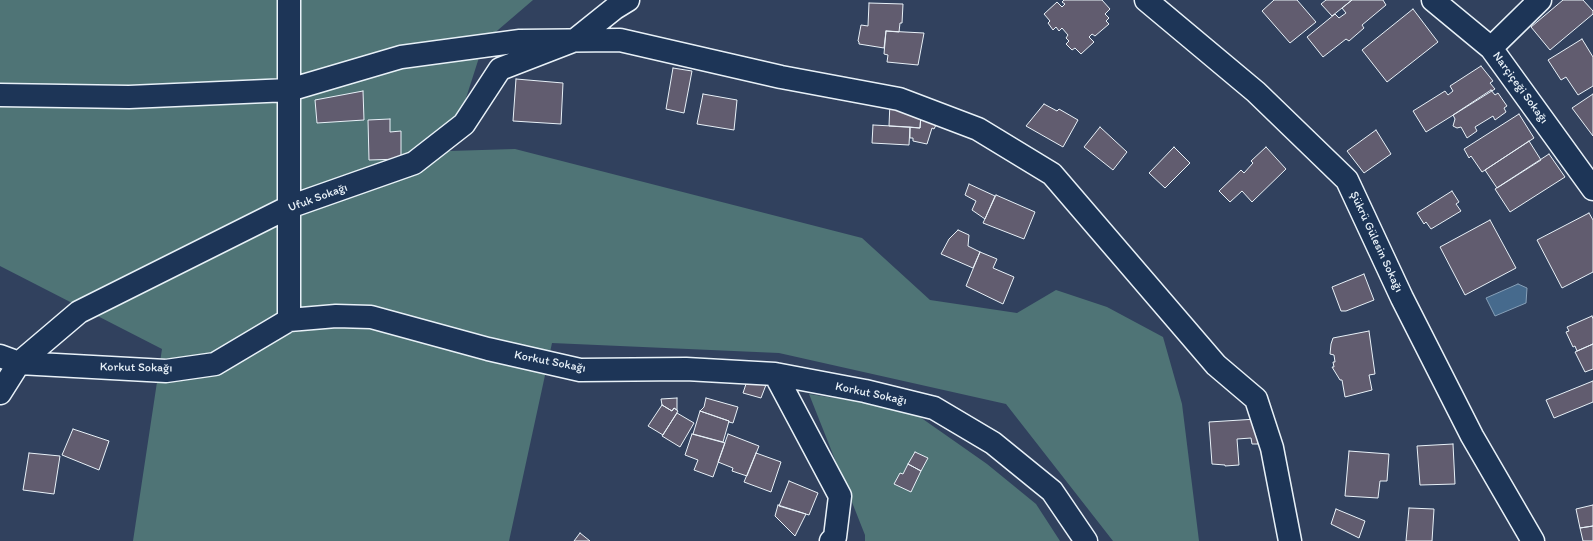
<!DOCTYPE html>
<html>
<head>
<meta charset="utf-8">
<style>
  body { margin:0 }
  canvas { display:block; background:#31415e }
</style>
</head>
<body>
<canvas width="1593" height="541"></canvas>
<script>
const c = document.querySelector('canvas').getContext('2d');
c.lineJoin = 'round';
function fillPath(path, color) {
  c.fillStyle = color;
  c.fill(path, 'evenodd');
}
function shape(rows) {
  const path = new Path2D();
  for (const r of rows) {
    path.moveTo(r[0], r[1]);
    for (let i = 2; i < r.length; i += 2) path.lineTo(r[i], r[i + 1]);
  }
  return path;
}
function strokePath(path, color, width, dash) {
  c.strokeStyle = color;
  c.lineWidth = width;
  c.lineCap = dash ? 'butt' : 'round';
  c.setLineDash(dash || []);
  c.stroke(path);
}
function drawText(font, color, halo, rows, align = 'center') {
  c.font = font + ' Itim,sans-serif';
  c.lineWidth = 3.5;
  c.setLineDash([]);
  c.textBaseline = 'middle';
  c.strokeStyle = halo;
  c.fillStyle = color;
  for (const [text, x, y, turn = 0] of rows) {
    c.save();
    c.translate(x, y);
    c.rotate((+turn || 0) * Math.PI / 180);
    c.textAlign = isNaN(turn) ? turn : align;
    if (halo) c.strokeText(text, 0, 0);
    c.fillText(text, 0, 0);
    c.restore();
  }
}
fillPath(shape([
  [0,0,533,0,484,42,449,151,515,149,862,238,930,300,1017,313,1056,290,1107,307,1163,337,1182,404,1199,541,1113,541,1006,404,779,353,552,343,509,541,133,541,162,349,0,266],
  [809,394,910,410,987,464,1036,504,1060,541,865,541,865,535]
]), '#4f7476');
const water = shape([
  [1518,284,1527,288,1526,303,1495,316,1486,298,1518,284]
]);
fillPath(water, '#466a8d');
strokePath(water, '#87a0b8', 1);
const building = shape([
  [1064,0,1102,0,1110,9,1105,14,1109,18,1106,21,1109,24,1095,36,1092,34,1089,37,1094,42,1081,54,1075,48,1072,50,1066,44,1069,41,1066,38,1068,35,1062,28,1059,31,1056,27,1053,30,1048,23,1050,21,1044,14,1057,2,1062,7,1065,4,1062,2,1064,0],
  [1274,0,1297,0,1316,22,1290,43,1262,11,1274,0],
  [1326,0,1352,0,1332,16,1321,4,1326,0],
  [1352,0,1383,0,1386,5,1362,25,1364,28,1349,41,1346,39,1323,57,1307,37,1335,14,1339,18,1346,13,1342,8,1352,0],
  [1563,0,1583,0,1593,11,1593,14,1550,50,1531,27,1563,0],
  [869,3,903,4,902,23,900,23,899,32,886,31,884,48,859,44,859,42,858,41,861,25,868,26,869,3],
  [1413,9,1438,42,1387,82,1362,50,1413,9],
  [886,31,924,33,918,65,887,62,888,55,884,54,886,31],
  [1582,39,1593,57,1593,86,1578,95,1566,77,1561,80,1548,60,1582,39],
  [1481,66,1493,81,1490,83,1495,89,1426,132,1413,111,1445,91,1448,95,1453,91,1450,86,1481,66],
  [673,68,692,71,684,113,666,109,673,68],
  [516,79,563,83,561,124,513,121,516,79],
  [1491,90,1495,95,1498,93,1507,106,1504,108,1506,112,1495,120,1493,116,1475,127,1477,131,1467,138,1461,127,1457,128,1453,126,1455,119,1453,115,1491,90],
  [363,91,364,120,317,123,315,100,363,91],
  [703,94,737,100,734,130,697,124,703,94],
  [1593,94,1593,136,1572,108,1593,94],
  [890,102,921,114,920,128,889,126,890,102],
  [1044,104,1057,111,1059,109,1078,120,1063,147,1026,126,1044,104],
  [921,114,936,125,934,129,932,128,927,144,913,141,913,138,910,138,910,127,920,128,921,114],
  [1519,114,1534,138,1482,172,1471,156,1469,158,1464,149,1519,114],
  [390,119,390,132,401,131,401,159,369,160,368,120,390,119],
  [873,125,910,127,909,145,872,143,873,125],
  [1100,127,1127,152,1113,170,1084,147,1100,127],
  [1376,130,1391,154,1364,173,1347,151,1376,130],
  [1529,141,1541,160,1497,188,1485,170,1529,141],
  [1174,147,1190,163,1165,188,1149,173,1174,147],
  [1266,147,1286,169,1252,202,1242,191,1230,202,1219,191,1241,170,1244,173,1253,163,1251,161,1266,147],
  [1549,154,1565,177,1510,212,1495,189,1549,154],
  [969,184,995,196,985,219,972,210,976,201,965,195,969,184],
  [1452,191,1459,202,1456,204,1461,211,1431,229,1426,222,1424,224,1417,213,1452,191],
  [996,195,1035,212,1024,239,983,223,996,195],
  [1589,213,1593,220,1593,272,1562,288,1537,240,1589,213],
  [1490,220,1516,268,1465,295,1440,247,1490,220],
  [958,230,969,235,968,246,980,252,973,268,941,254,949,239,958,230],
  [980,252,997,259,993,268,1014,277,1003,304,966,286,980,252],
  [1364,274,1374,300,1346,311,1341,311,1332,287,1364,274],
  [1592,316,1593,319,1593,344,1577,351,1575,346,1573,347,1566,332,1569,331,1567,327,1592,316],
  [1369,331,1375,374,1369,375,1372,390,1345,397,1342,380,1340,380,1332,367,1334,367,1333,362,1335,362,1334,355,1330,354,1331,344,1333,338,1369,331],
  [1593,344,1593,369,1585,372,1575,352,1593,344],
  [769,377,761,398,743,393,746,384,745,383,769,377],
  [1593,381,1593,402,1554,418,1546,400,1593,381],
  [677,398,677,410,674,408,672,411,662,405,661,399,677,398],
  [706,398,738,407,733,423,729,422,729,421,700,411,704,407,706,398],
  [662,405,672,411,674,408,678,411,663,435,648,426,662,405],
  [700,411,729,421,723,442,693,434,700,411],
  [677,413,694,423,680,447,662,436,677,413],
  [1257,419,1258,444,1252,444,1251,438,1237,439,1239,465,1225,466,1225,465,1212,464,1209,422,1257,419],
  [73,429,109,441,99,470,62,455,73,429],
  [692,434,725,443,713,477,694,470,698,460,685,455,692,434],
  [728,434,759,446,747,476,732,471,733,468,718,462,728,434],
  [1453,444,1455,484,1420,485,1417,446,1453,444],
  [1349,451,1389,454,1387,481,1380,481,1378,498,1345,496,1349,451],
  [915,452,928,458,921,471,908,464,915,452],
  [29,453,60,456,54,494,23,490,29,453],
  [756,453,781,462,771,492,744,482,756,453],
  [908,464,921,471,911,492,894,484,900,473,903,474,908,464],
  [789,481,818,493,809,515,779,506,789,481],
  [778,505,806,514,795,536,775,516,778,505],
  [1593,505,1593,526,1580,528,1576,509,1593,505],
  [1409,508,1434,509,1432,541,1406,541,1409,508],
  [1336,509,1365,521,1359,538,1331,524,1336,509],
  [1593,526,1593,541,1583,541,1580,528,1593,526],
  [580,533,590,541,574,541,580,533]
]);
fillPath(building, '#615c6f');
strokePath(building, '#e8f1f8', 1);
const minor = shape([
  [1146,0,1256,92,1347,180,1402,298,1472,436,1533,541],
  [1433,0,1491,48,1593,189],
  [1491,48,1540,0],
  [0,95,129,97,289,90,401,57,520,41,620,40,781,77,899,99,978,129,1052,174,1216,365,1256,399,1272,448,1290,541],
  [289,320,289,0],
  [0,356,19,363,166,371,215,364,289,320,336,316,371,317,488,349,580,370,686,369,775,374,865,391,934,408,993,443,1052,491,1086,541],
  [775,374,840,496,835,537,831,541],
  [0,393,19,363,79,312,289,207,414,163,464,124,500,69,575,40,615,8,628,0]
]);
strokePath(minor, '#e8f1f8', 25);
strokePath(minor, '#1d3557', 22);
drawText('12px', '#e8f1f8', '#1d3557', [
  ["Narçiçeği Sokağı",1520,88,54],
  ["Ufuk Sokağı",318,198,-20],
  ["Şükrü Gülesin Sokağı",1376,242,65],
  ["Korkut Sokağı",550,362,11],
  ["Korkut Sokağı",136,368,1],
  ["Korkut Sokağı",871,394,12]
]);
</script>
</body>
</html>
